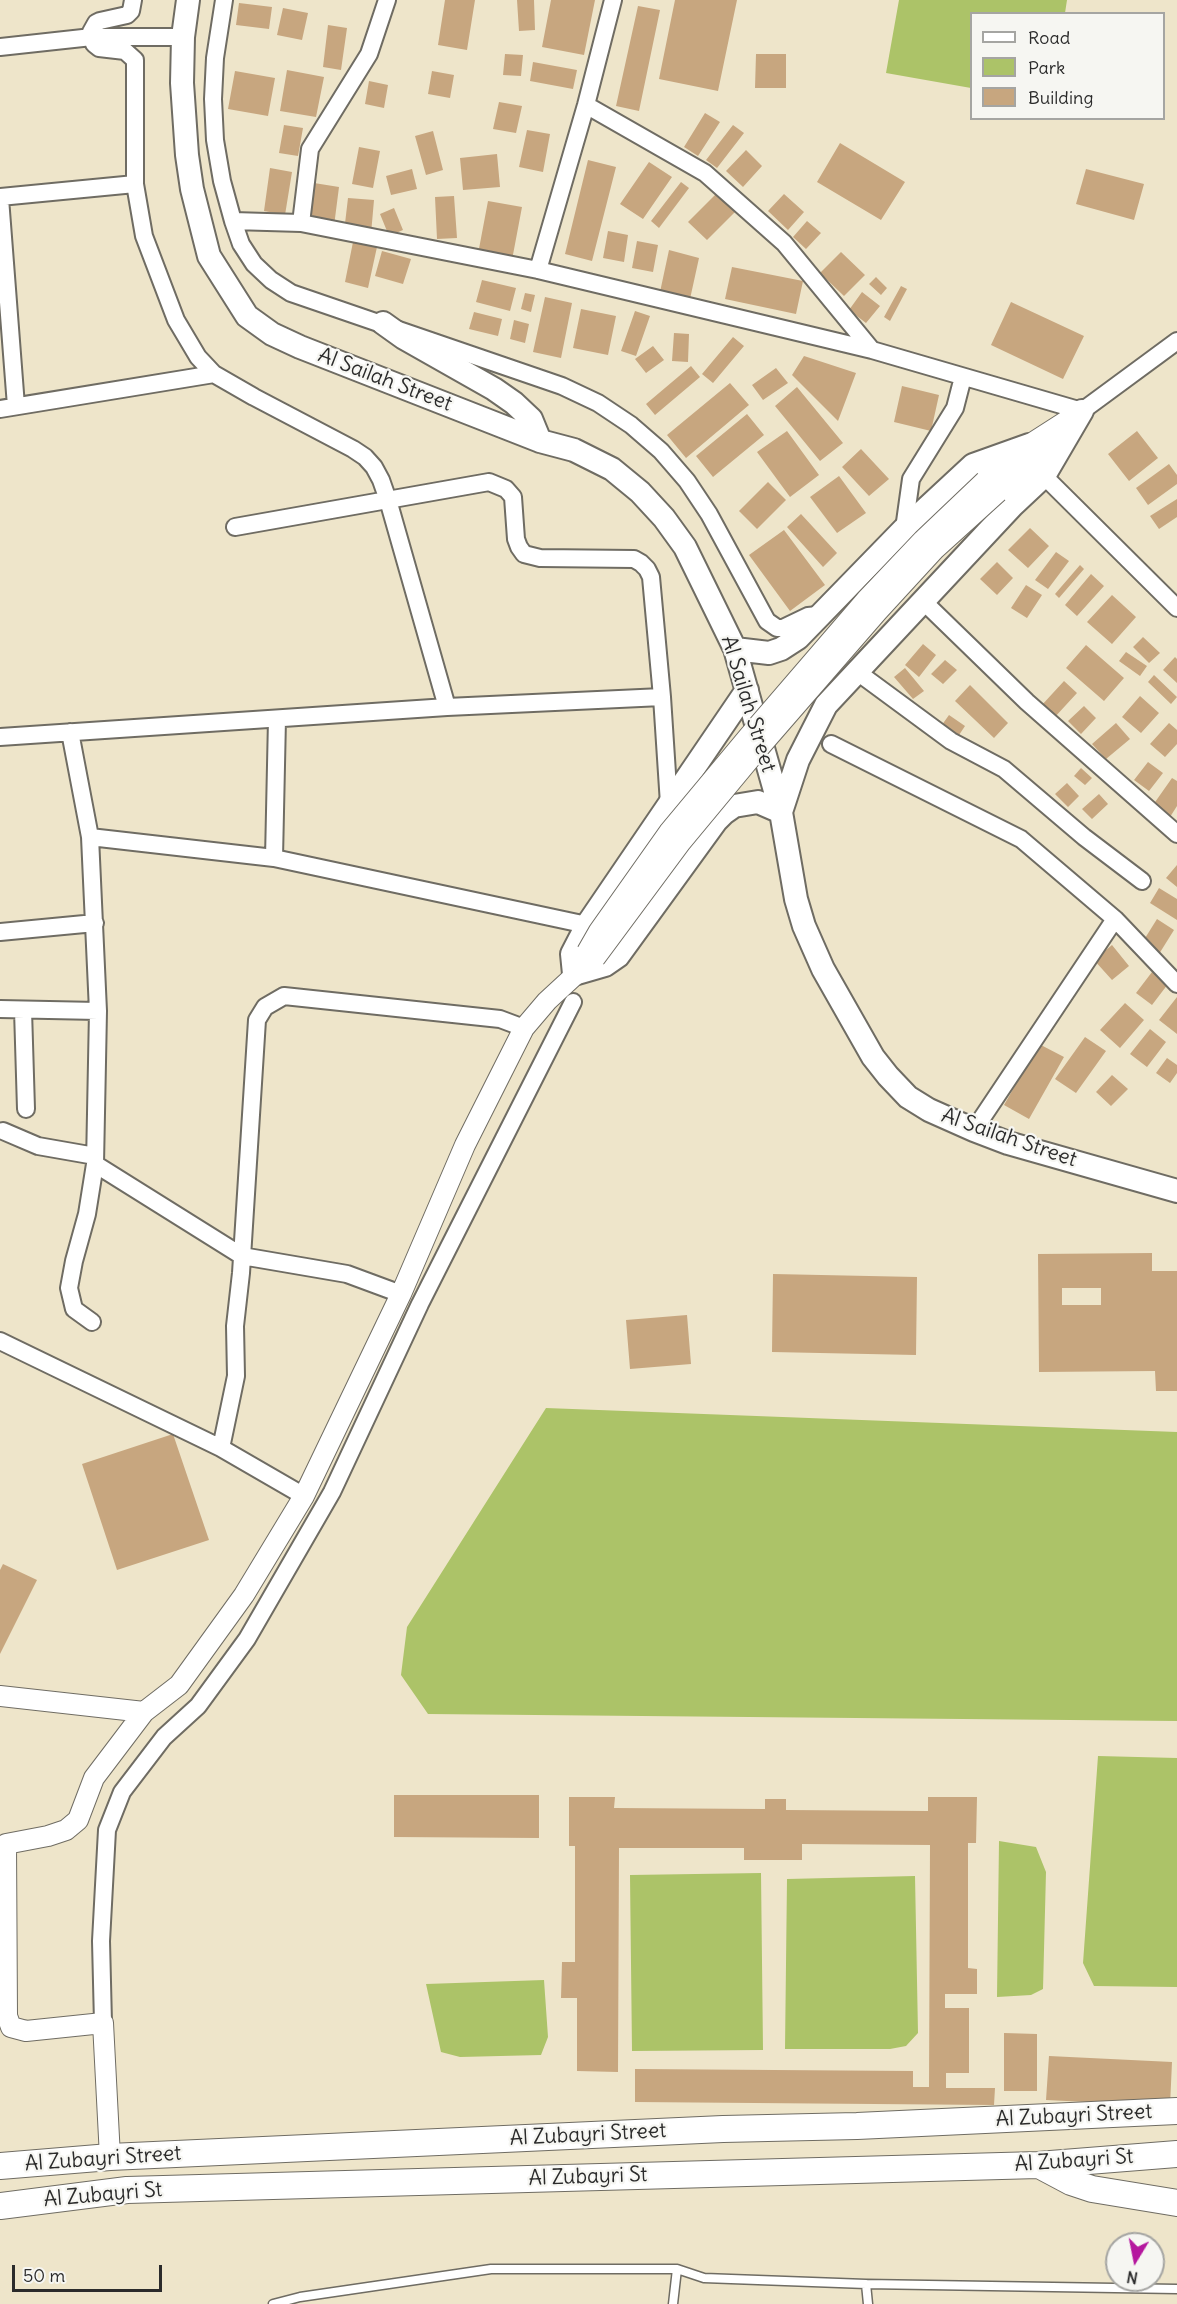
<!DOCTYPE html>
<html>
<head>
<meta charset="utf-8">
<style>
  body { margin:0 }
  #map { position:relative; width:1177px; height:2304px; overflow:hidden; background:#eee5ca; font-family:Delius,sans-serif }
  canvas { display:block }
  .legend { position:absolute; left:970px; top:12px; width:195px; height:108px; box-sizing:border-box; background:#f6f6f2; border:2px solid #a5a5a2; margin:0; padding:8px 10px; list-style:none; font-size:18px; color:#2b2b2b }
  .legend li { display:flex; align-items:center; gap:12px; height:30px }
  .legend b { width:30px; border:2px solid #a5a5a2 }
  .north { position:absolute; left:1105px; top:2232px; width:60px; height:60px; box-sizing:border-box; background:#f6f6f2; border:2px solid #a5a5a2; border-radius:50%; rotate:190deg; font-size:16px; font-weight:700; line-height:24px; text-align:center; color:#2b2b2b }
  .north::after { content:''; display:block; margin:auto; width:21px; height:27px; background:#b5179e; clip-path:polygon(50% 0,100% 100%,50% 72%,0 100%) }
  .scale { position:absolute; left:12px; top:2265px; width:150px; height:27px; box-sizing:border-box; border:3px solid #2b2b2b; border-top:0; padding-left:8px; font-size:18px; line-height:21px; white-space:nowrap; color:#2b2b2b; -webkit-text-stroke:4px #f6f6f2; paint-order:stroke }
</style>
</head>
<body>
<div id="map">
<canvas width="1177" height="2304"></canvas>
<ul class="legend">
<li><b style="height:8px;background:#fff"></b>Road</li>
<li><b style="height:16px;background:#acc368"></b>Park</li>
<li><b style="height:16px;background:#c7a67f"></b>Building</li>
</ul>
<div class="north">N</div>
<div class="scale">50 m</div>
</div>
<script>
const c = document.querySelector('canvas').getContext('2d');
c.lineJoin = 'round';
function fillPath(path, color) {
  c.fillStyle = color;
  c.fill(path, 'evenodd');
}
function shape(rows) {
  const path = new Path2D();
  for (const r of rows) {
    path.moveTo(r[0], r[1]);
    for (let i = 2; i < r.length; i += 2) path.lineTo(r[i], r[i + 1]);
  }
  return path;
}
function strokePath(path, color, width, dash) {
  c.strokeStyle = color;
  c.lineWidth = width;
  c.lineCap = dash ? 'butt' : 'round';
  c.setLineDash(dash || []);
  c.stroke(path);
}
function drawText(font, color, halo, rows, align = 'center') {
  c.font = font + ' Delius,sans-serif';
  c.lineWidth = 4.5;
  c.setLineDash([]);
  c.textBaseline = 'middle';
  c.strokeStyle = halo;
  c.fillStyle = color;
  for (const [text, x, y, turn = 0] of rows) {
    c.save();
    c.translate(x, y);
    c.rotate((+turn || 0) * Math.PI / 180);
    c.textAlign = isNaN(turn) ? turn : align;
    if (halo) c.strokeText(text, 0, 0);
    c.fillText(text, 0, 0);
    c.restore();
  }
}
fillPath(shape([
  [899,0,1067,0,1065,13,972,14,971,88,886,73],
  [546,1408,1177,1432,1177,1721,428,1714,401,1675,407,1627],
  [1098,1756,1177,1758,1177,1987,1094,1986,1083,1963],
  [999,1841,1036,1847,1046,1872,1043,1989,1031,1995,997,1997],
  [761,1873,763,2050,632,2051,630,1875],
  [915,1876,918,2033,906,2046,890,2049,785,2049,787,1879],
  [544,1980,548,2037,541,2055,460,2057,441,2052,426,1984]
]), '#acc368');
fillPath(shape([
  [445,0,475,0,467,50,438,45],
  [517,0,534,0,535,30,519,31],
  [551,0,595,0,584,55,542,47],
  [675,0,737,0,718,91,659,79],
  [239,3,272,7,269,29,236,25],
  [638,6,660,10,639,111,616,106],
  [283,8,308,13,302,40,277,35],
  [328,25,347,28,341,70,323,67],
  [505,54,523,55,521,76,503,75],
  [756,54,786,54,786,88,755,88],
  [533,62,577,70,573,89,530,81],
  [287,70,324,77,316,117,280,111],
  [235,71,275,78,268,116,228,109],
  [432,71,454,75,450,98,428,94],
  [369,81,388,85,384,108,365,104],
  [499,102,522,106,516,133,493,129],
  [705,113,720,122,698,156,684,147],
  [284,125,303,128,298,156,279,153],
  [733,125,744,133,717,168,706,160],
  [527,130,550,134,543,172,519,167],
  [433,131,443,170,426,175,415,136],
  [840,143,905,182,881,220,817,182],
  [359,147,380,151,373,188,352,184],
  [746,150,762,166,743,187,726,171],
  [497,154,500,187,463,190,460,158],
  [588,160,616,167,592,261,565,254],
  [649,162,672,177,643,219,620,204],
  [270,168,292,172,285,215,264,211],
  [412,169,417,189,391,195,386,176],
  [1086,169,1144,184,1134,220,1076,204],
  [681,182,689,188,659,228,651,221],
  [314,183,339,187,334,226,309,223],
  [718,192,737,210,707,240,688,222],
  [784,194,804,212,788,230,768,211],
  [454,196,457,238,437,239,435,197],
  [348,198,374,200,371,234,344,232],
  [488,201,522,207,512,260,478,254],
  [394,208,403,230,389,236,380,214],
  [807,221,821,233,806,249,793,237],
  [608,231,628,235,624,262,603,258],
  [637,241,658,245,653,272,632,268],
  [353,242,377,247,368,288,345,282],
  [669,250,699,258,690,299,660,292],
  [382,251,411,259,403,284,375,276],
  [841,252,865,275,844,296,820,273],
  [732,267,803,281,796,314,725,299],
  [876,277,887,288,881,295,869,284],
  [482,280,516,288,510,311,476,302],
  [901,286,907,289,890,321,884,317],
  [862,292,880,306,866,323,849,310],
  [525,293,535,295,531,312,521,309],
  [545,297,572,303,561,358,533,352],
  [1011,302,1084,336,1063,379,991,345],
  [581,309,616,316,608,355,573,348],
  [635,311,650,316,636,356,621,351],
  [474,312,502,319,498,336,469,329],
  [514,320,529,324,525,343,510,339],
  [674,333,689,334,688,362,672,361],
  [733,337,744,346,713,383,702,374],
  [653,346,664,360,646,373,635,359],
  [804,356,856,373,838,421,792,375],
  [691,366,700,377,655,415,646,404],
  [776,368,788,383,763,400,752,385],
  [730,383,749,405,686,458,667,435],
  [902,386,939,395,931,431,894,422],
  [797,387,843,443,820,461,775,406],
  [747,414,764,435,713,477,696,456],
  [787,431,819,475,790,497,757,452],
  [1137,431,1158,458,1129,481,1108,454],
  [861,449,889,479,869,496,842,467],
  [1169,464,1177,475,1177,484,1148,505,1136,488],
  [839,476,866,513,837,533,810,497],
  [768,482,786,500,757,529,739,511],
  [1177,499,1177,517,1159,529,1150,516],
  [801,514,837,553,823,567,787,527],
  [1030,528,1049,546,1028,568,1008,550],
  [784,530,825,585,790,611,749,555],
  [1056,552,1069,561,1048,589,1035,580],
  [997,562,1013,578,997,595,980,579],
  [1080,565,1084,569,1059,598,1055,594],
  [1091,574,1104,586,1077,616,1065,605],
  [1026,585,1042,595,1027,618,1011,608],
  [1112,595,1136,617,1112,644,1087,622],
  [1143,637,1160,653,1149,663,1133,647],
  [923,644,936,655,919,677,905,665],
  [1086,645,1124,678,1104,701,1066,668],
  [1126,652,1147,666,1140,676,1119,661],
  [1175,657,1177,659,1177,683,1163,670],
  [945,660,957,670,943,684,931,674],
  [905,668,924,691,913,699,894,677],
  [1154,675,1177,697,1171,704,1148,682],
  [1064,681,1077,693,1054,718,1041,706],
  [970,685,1008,723,994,738,955,701],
  [1140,696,1159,713,1141,733,1122,717],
  [1084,706,1096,718,1081,734,1068,721],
  [949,715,965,726,955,741,939,729],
  [1116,723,1130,739,1106,759,1092,744],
  [1169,723,1177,730,1177,744,1165,757,1150,744],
  [1148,762,1163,773,1149,791,1134,780],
  [1081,768,1092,778,1085,785,1074,776],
  [1172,778,1177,781,1177,806,1170,817,1153,805],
  [1067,783,1079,796,1068,807,1055,794],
  [1099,794,1108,804,1092,819,1082,809],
  [1177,865,1177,887,1166,878],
  [1159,888,1177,899,1177,920,1150,903],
  [1157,919,1174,930,1159,954,1142,943],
  [1112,945,1129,966,1112,980,1094,960],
  [1152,972,1168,984,1152,1005,1136,993],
  [1177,997,1177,1034,1159,1020],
  [1125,1003,1144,1020,1120,1048,1100,1030],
  [1150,1029,1166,1042,1147,1067,1130,1054],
  [1085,1037,1106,1051,1076,1093,1055,1079],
  [1039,1044,1064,1057,1029,1119,1004,1105],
  [1167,1058,1177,1065,1177,1073,1170,1083,1156,1073],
  [1112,1075,1128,1089,1111,1106,1096,1092],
  [1152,1253,1152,1271,1177,1271,1177,1391,1156,1391,1155,1371,1039,1372,1038,1254],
  [1062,1288,1101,1288,1101,1305,1062,1305],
  [773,1274,917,1277,916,1355,772,1352],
  [687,1315,691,1364,630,1369,626,1320],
  [173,1434,209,1540,117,1570,82,1464],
  [3,1564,37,1580,0,1654,0,1570],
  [394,1795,539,1795,539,1838,394,1837],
  [569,1797,615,1797,614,1808,765,1809,765,1799,786,1799,786,1810,928,1811,928,1797,977,1797,976,1843,968,1843,968,1968,977,1969,977,1994,945,1994,945,2008,969,2008,969,2073,946,2073,946,2088,995,2088,994,2105,635,2102,635,2069,913,2071,913,2087,929,2087,930,1845,802,1844,802,1860,744,1860,744,1848,619,1848,618,2072,577,2071,577,1998,561,1998,562,1962,575,1962,575,1846,569,1846],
  [1004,2033,1037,2034,1037,2091,1004,2091],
  [1049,2056,1172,2062,1170,2106,1046,2100]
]), '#c7a67f');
const service = shape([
  [866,2284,868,2304],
  [273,2304,300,2297,491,2269,677,2269,704,2278,866,2284,1177,2289],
  [673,2304,677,2269]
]);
const minor = shape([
  [133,0,131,11,127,15,100,21,96,23,91,32,94,44,99,48,125,51,135,60,135,184,144,236,176,320,198,357,214,374,254,397,353,449,365,457,374,467,381,480,388,500,447,707],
  [224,0,215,58,213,99,215,140,222,181,233,221,241,244,254,264,271,280,291,293,562,386,598,403,631,425,661,451,687,481,709,514,767,621,777,628,783,628,808,616,818,615],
  [0,47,92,37,183,37],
  [586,105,705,173,784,243,872,350],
  [0,197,135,184],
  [0,198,16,406],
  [233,221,301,223,538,270,872,350,1082,411,1177,341],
  [301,223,310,149,369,54,387,0],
  [538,270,586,105,613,0],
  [0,409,214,374],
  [1044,476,1177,608],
  [235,527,489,482,506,489,513,497,516,539,519,547,524,554,540,558,634,559,641,563,647,569,651,577,662,697,669,804],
  [904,529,911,479,955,408,963,377],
  [922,600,1027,702,1177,834],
  [856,671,951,741,1004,769,1084,837,1142,881],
  [70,732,90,837,98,1011,95,1164,87,1214,74,1261,69,1288,74,1309,92,1322],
  [0,737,447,707,662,697],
  [831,744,1021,839,1115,919,1177,984],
  [90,837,274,858,587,925],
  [274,858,277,719],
  [0,932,95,923],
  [0,1009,98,1011],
  [23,1010,26,1109],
  [974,1130,1115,919],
  [3,1131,38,1146,95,1156],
  [95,1164,242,1256,347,1274,401,1294],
  [0,1341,221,1448,304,1496],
  [221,1448,236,1376,235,1326,241,1273,257,1020,265,1007,284,996,500,1019,524,1028],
  [103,2023,101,1941,107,1830,122,1792,164,1737,198,1706,247,1639,332,1492,420,1304,573,1002]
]);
const tertiary = shape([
  [985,481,1029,445,1082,411],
  [998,492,1053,440],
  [0,1696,144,1712,179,1685,244,1595,304,1496,401,1294,465,1145,524,1028,547,1001,586,965],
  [110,2157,103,2023,26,2031,11,2027,7,2016,6,1844,48,1836,66,1830,78,1820,94,1778,144,1712]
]);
const secondary = shape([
  [188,0,183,37,182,83,187,155,192,189,209,256,247,316,272,334,300,347,540,441,574,450,612,469,640,492,664,518,685,547,735,649,781,812,796,899,804,926,823,969,873,1057,888,1076,908,1097,929,1110,974,1130,1008,1143,1177,1191],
  [383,323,404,338,494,389,514,403,531,419,540,441],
  [735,649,769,653,781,649,798,638,904,529,973,465,1029,445],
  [747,690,587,925,572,954,574,974,605,965,618,956,716,821,724,813,734,806,758,802,781,812],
  [781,812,798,760,826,705,1012,506,1044,476,1082,411]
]);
const primary = shape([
  [1039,2165,1071,2182,1092,2189,1177,2203],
  [0,2166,110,2157,723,2129,857,2126,1177,2111],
  [0,2206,127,2190,1038,2165,1177,2154]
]);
strokePath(service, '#6f6c63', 11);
strokePath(minor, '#6f6c63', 20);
strokePath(tertiary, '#6f6c63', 22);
strokePath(secondary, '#6f6c63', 26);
strokePath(primary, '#6f6c63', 28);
strokePath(service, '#fff', 8);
strokePath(minor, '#fff', 16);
strokePath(tertiary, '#fff', 20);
strokePath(secondary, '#fff', 22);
strokePath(primary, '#fff', 26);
const tertiaryBridge = shape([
  [587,952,599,931,669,832,749,736,866,600,923,540,985,481],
  [595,958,681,842,759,748,878,611,935,549,998,492]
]);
strokePath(tertiaryBridge, '#6f6c63', 22, []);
strokePath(tertiaryBridge, '#fff', 20);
drawText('21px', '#2b2b2b', '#f6f6f2', [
  ["Al Sailah Street",385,380,21],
  ["Al Sailah Street",748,704,73],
  ["Al Sailah Street",1009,1138,19],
  ["Al Zubayri Street",1074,2116,-3],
  ["Al Zubayri Street",588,2135,-3],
  ["Al Zubayri Street",103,2159,-4],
  ["Al Zubayri St",1074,2161,-4],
  ["Al Zubayri St",588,2177,-2],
  ["Al Zubayri St",103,2195,-5]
]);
</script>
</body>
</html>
